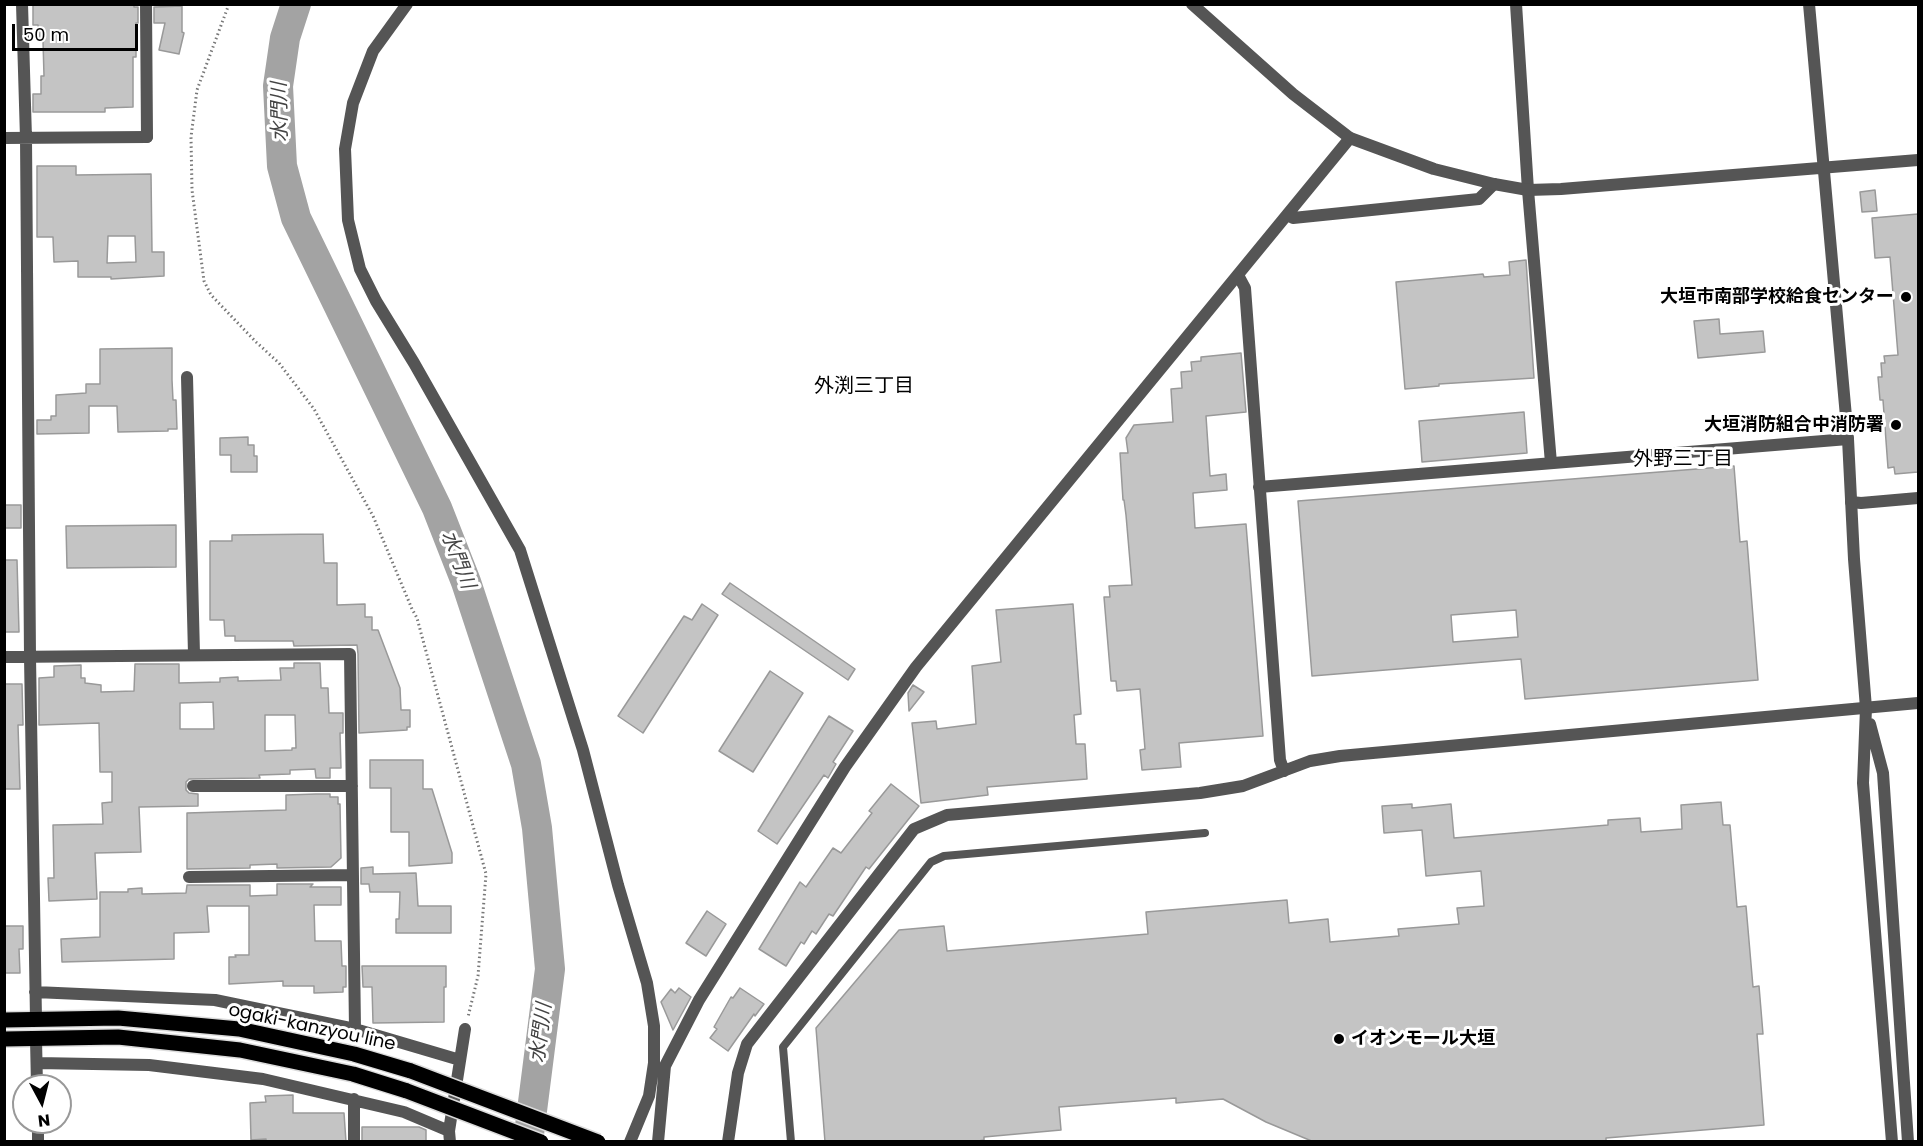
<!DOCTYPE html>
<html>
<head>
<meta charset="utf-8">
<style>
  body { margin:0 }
  #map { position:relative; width:1923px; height:1146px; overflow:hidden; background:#fff; font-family:Poppins,sans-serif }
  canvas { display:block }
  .frame { position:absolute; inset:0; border:6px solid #000; pointer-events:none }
  .north { position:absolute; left:12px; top:1074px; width:60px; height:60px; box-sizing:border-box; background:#fff; border:2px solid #999; border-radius:50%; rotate:173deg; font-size:16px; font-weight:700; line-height:24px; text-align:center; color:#000 }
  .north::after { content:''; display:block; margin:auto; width:21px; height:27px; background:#000; clip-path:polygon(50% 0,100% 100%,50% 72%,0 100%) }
  .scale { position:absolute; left:12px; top:24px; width:126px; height:27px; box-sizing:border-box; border:3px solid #000; border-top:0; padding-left:8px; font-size:18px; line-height:21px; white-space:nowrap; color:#000; -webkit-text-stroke:4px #fff; paint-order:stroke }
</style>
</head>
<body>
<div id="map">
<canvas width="1923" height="1146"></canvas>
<div class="frame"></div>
<div class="north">N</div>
<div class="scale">50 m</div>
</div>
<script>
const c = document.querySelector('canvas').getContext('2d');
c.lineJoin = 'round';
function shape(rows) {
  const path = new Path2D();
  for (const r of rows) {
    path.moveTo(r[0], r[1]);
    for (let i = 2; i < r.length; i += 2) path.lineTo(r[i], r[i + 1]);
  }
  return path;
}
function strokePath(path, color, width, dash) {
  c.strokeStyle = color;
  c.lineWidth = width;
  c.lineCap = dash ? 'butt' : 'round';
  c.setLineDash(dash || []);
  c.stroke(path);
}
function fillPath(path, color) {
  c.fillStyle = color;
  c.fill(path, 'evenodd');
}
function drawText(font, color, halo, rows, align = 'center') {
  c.font = font + ' Poppins,"Noto Sans JP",sans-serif';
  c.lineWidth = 6;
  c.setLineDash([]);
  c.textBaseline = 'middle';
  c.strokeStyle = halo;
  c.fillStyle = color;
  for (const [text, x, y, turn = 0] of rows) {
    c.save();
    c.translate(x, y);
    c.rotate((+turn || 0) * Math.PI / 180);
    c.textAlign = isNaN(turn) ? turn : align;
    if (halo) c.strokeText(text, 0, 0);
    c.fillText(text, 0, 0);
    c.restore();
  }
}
strokePath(shape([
  [296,4,285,38,278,86,282,166,296,218,437,508,466,582,526,764,537,828,550,969,528,1142]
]), '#a3a3a3', 30);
const building = shape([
  [33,4,134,4,134,7,138,7,138,23,136,23,136,57,133,57,133,107,105,108,105,112,33,112,33,94,41,94,41,76,44,76,43,41,40,41,38,25,33,25,33,4],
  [182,6,182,32,184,33,179,54,159,50,165,23,154,23,154,7,182,6],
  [37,166,76,166,76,175,151,174,152,252,164,252,164,276,111,279,111,277,78,277,78,261,54,262,53,237,37,237,37,166],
  [108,236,135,236,136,262,107,263,108,236],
  [1875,190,1877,211,1862,212,1860,192,1875,190],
  [1918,214,1918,472,1895,474,1894,467,1888,468,1883,400,1880,400,1878,377,1882,377,1881,363,1885,363,1884,356,1898,355,1890,257,1875,258,1872,218,1918,214],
  [1526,260,1534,378,1439,384,1439,386,1405,389,1396,282,1483,274,1484,277,1510,275,1509,262,1526,260],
  [1719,319,1720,334,1763,331,1765,352,1698,358,1694,321,1719,319],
  [172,348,172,380,173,400,176,400,177,429,168,429,168,431,118,432,117,406,89,406,89,433,37,434,37,420,51,420,51,416,56,416,56,395,86,393,86,384,100,384,100,349,172,348],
  [1241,353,1246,412,1206,416,1210,476,1226,474,1227,490,1193,493,1195,528,1246,524,1263,736,1179,743,1181,767,1142,770,1140,750,1145,749,1140,689,1117,691,1116,681,1111,681,1104,597,1110,597,1109,586,1132,585,1126,515,1124,500,1123,500,1120,453,1128,453,1126,438,1134,425,1173,422,1171,389,1182,388,1181,372,1192,371,1191,362,1201,361,1201,357,1241,353],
  [1524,412,1527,453,1422,462,1419,421,1524,412],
  [248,437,248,445,254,445,254,456,257,456,257,472,231,472,231,455,220,455,220,438,248,437],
  [1734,466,1740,542,1747,541,1758,680,1525,699,1521,659,1312,676,1298,501,1734,466],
  [1516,610,1518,637,1453,642,1451,615,1516,610],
  [4,505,21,505,21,528,4,528,4,505],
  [176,525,176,567,67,568,66,526,176,525],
  [323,534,324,563,337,563,337,605,365,604,365,617,372,617,372,630,378,630,400,688,401,710,410,710,410,727,407,727,407,730,359,733,358,654,357,645,294,646,293,641,235,641,235,636,225,636,224,620,210,620,210,541,232,541,232,535,323,534],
  [4,560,17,560,19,632,4,632,4,560],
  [730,583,855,669,848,680,722,594,730,583],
  [702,604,718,615,643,733,618,716,684,616,692,620,702,604],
  [1073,604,1081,714,1074,715,1076,744,1085,744,1087,779,987,787,988,795,921,803,912,723,936,721,937,729,976,724,972,666,1001,662,996,610,1073,604],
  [294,663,320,663,321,688,328,688,329,713,343,713,343,733,340,733,341,768,330,768,330,778,316,778,315,769,290,770,290,774,259,775,260,778,189,779,186,782,186,790,189,793,198,794,198,806,139,807,141,852,95,853,97,899,49,901,48,878,54,878,53,825,103,824,102,803,112,802,112,772,100,772,99,723,39,725,39,678,54,677,54,666,81,665,81,678,85,678,85,683,101,685,101,692,134,691,135,664,179,664,179,683,220,682,220,678,238,677,238,681,281,680,280,668,294,668,294,663],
  [213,702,214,729,180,729,180,703,213,702],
  [265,715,295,715,296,748,292,748,292,750,265,751,265,715],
  [770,671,803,693,753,772,719,751,770,671],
  [4,684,22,684,23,725,18,725,20,789,4,789,4,684],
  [913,685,924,692,909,711,908,693,913,685],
  [829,716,853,731,833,762,836,764,828,778,824,775,777,844,758,831,829,716],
  [370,760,423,760,423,789,432,789,452,853,452,863,409,866,409,832,391,832,391,788,370,788,370,760],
  [891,784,919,806,869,869,866,867,833,916,829,914,816,934,812,931,804,944,801,942,786,966,759,949,800,882,806,887,833,848,841,853,872,813,869,811,891,784],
  [316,794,330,794,330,797,338,797,338,804,340,804,341,858,331,867,277,868,277,864,250,865,250,868,187,869,187,813,286,810,286,795,316,794],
  [1721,802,1723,825,1730,825,1737,907,1746,906,1753,987,1759,986,1763,1034,1757,1034,1764,1125,1606,1138,1606,1142,1314,1142,1266,1122,1223,1099,1176,1103,1176,1098,1059,1107,1061,1130,984,1137,984,1140,972,1142,825,1142,816,1028,899,930,944,926,947,951,1148,934,1146,912,1287,900,1289,923,1328,919,1330,942,1399,936,1398,929,1459,924,1457,908,1484,906,1481,871,1426,876,1422,830,1384,833,1382,806,1412,804,1412,808,1451,804,1454,838,1608,825,1608,820,1640,818,1641,832,1682,829,1681,805,1721,802],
  [373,867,373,874,416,873,418,906,451,906,451,933,396,933,396,919,399,919,400,892,370,892,369,884,361,884,361,868,373,867],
  [277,884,313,884,310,887,341,887,341,905,314,905,315,941,341,941,342,966,346,966,346,987,343,987,343,992,314,993,314,986,283,986,283,981,229,984,229,957,236,957,235,955,249,955,249,906,207,906,209,932,174,933,174,959,62,962,61,939,100,937,100,892,128,892,128,889,142,888,142,894,186,893,187,885,250,885,250,896,277,895,277,884],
  [707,911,726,924,706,956,686,943,707,911],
  [4,926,23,926,23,949,19,949,20,973,4,973,4,926],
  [362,966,446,966,446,987,444,987,444,1022,373,1023,372,987,363,987,362,966],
  [679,988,691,997,673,1030,661,1002,671,989,675,993,679,988],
  [740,988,764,1004,755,1016,754,1014,728,1051,710,1038,717,1029,714,1027,731,997,733,998,740,988],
  [293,1095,293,1113,344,1113,346,1142,266,1142,266,1139,251,1140,250,1103,266,1102,265,1096,293,1095],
  [362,1127,419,1127,426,1130,426,1142,362,1142,362,1127]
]);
fillPath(building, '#c4c4c4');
strokePath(building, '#999', 1.5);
const primary = shape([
  [4,1020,118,1018,239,1029,354,1054,411,1071],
  [4,1039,118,1037,240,1050,353,1074,407,1091]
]);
strokePath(primary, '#dbdbdb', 18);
strokePath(shape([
  [229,4,197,90,191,137,192,190,204,281,211,295,256,342,279,363,314,409,373,516,412,609,417,618,486,874,478,976,468,1017]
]), '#777', 3, [1.5, 3]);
strokePath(shape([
  [791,1142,783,1047,931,862,944,856,1205,833]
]), '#555', 8);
strokePath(shape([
  [22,4,26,138,30,657,36,1019],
  [407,4,373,51,353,103,345,149,348,220,360,269,376,301,414,363,520,550,583,750,618,885,647,983,654,1026,654,1063,649,1096,630,1142],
  [1516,4,1528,190,1551,463],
  [4,138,147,137],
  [1287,215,1293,218,1479,199,1494,184],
  [1238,275,1245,288,1280,760,1284,771],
  [187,377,194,654],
  [1259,487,1848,439],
  [1851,502,1861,503,1918,498],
  [4,657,350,654,355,1029],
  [193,786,352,786],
  [189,877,353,875],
  [35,992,215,1000,355,1029,460,1060],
  [36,1039,37,1086],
  [37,1063,149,1065,263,1079,404,1112,449,1131],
  [354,1099,354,1142],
  [38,1122,38,1142],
  [450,1142,449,1131,465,1029],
  [658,1142,665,1066,699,1000,845,767,916,667,1350,138],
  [728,1142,738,1073,747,1044,914,829,947,815,1200,793,1243,786,1310,761,1340,756,1918,703]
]), '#555', 12);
strokePath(shape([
  [146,4,147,137],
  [1192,4,1293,94,1350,138,1434,169,1494,184,1528,190,1561,189,1918,160],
  [1809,4,1848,439,1854,559,1866,708,1863,783,1892,1142],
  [1870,724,1883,773,1908,1142]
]), '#555', 12);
strokePath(primary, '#000', 15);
const primaryBridge = shape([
  [411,1071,598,1142],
  [407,1091,541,1142]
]);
strokePath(primaryBridge, '#dbdbdb', 18, []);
strokePath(primaryBridge, '#000', 15);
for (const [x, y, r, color] of [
  [1906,297,6,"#000"],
  [1896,425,6,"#000"],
  [1339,1039,6,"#000"]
]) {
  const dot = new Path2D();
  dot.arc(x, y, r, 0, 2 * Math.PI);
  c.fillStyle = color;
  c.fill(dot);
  strokePath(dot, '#fff', 2);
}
drawText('bold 18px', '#000', '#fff', [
  ["大垣市南部学校給食センター",1894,297],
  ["大垣消防組合中消防署",1884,425],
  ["イオンモール大垣",1351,1039,"left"]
], 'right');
drawText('18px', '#000', '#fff', [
  ["ogaki-kanzyou line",312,1028,12]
]);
drawText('italic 20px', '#444', '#fff', [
  ["水門川",281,112,-91],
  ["水門川",457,560,69],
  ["水門川",542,1033,-83]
]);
drawText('20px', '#000', '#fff', [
  ["外渕三丁目",864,387],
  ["外野三丁目",1683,460]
]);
</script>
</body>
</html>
